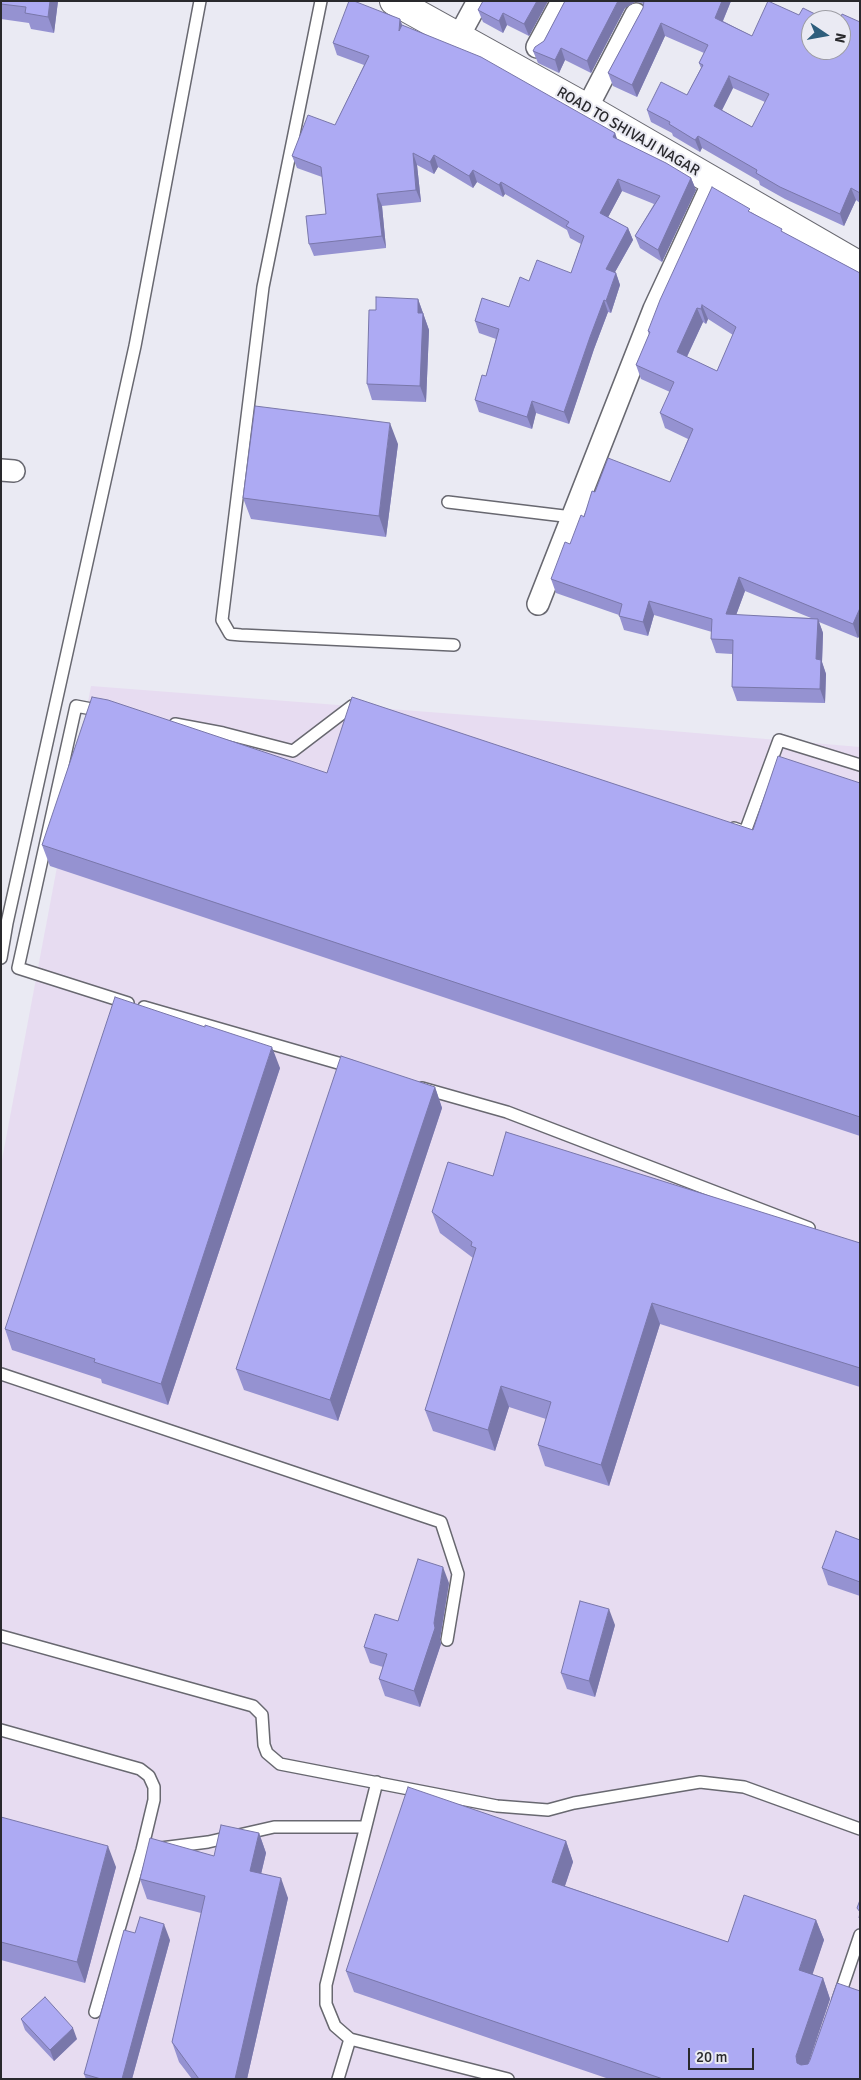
<!DOCTYPE html>
<html>
<head>
<meta charset="utf-8">
<style>
  body { margin:0 }
  #map { position:relative; width:861px; height:2080px; overflow:hidden; background:#eaeaf3; font-family:Signika,sans-serif }
  canvas { display:block }
  .frame { position:absolute; inset:0; border:2px solid #29292d; pointer-events:none }
  .north { position:absolute; left:801px; top:10px; width:50px; height:50px; box-sizing:border-box; background:#eaeaf3; border:1px solid #9d9da4; border-radius:50%; rotate:102deg; font-size:14px; font-weight:700; line-height:20px; text-align:center; color:#29292d }
  .north::after { content:''; display:block; margin:auto; width:18px; height:22px; background:#2e5e7c; clip-path:polygon(50% 0,100% 100%,50% 72%,0 100%) }
  .scale { position:absolute; left:688px; top:2048px; width:66px; height:22px; box-sizing:border-box; border:2px solid #29292d; border-top:0; padding-left:6px; font-size:15px; line-height:18px; white-space:nowrap; color:#29292d; -webkit-text-stroke:4px #eaeaf3; paint-order:stroke }
</style>
</head>
<body>
<div id="map">
<canvas width="861" height="2080"></canvas>
<div class="frame"></div>
<div class="north">N</div>
<div class="scale">20 m</div>
</div>
<script>
const c = document.querySelector('canvas').getContext('2d');
c.lineJoin = 'round';
function fillPath(path, color) {
  c.fillStyle = color;
  c.fill(path, 'evenodd');
}
function shape(rows) {
  const path = new Path2D();
  for (const r of rows) {
    path.moveTo(r[0], r[1]);
    for (let i = 2; i < r.length; i += 2) path.lineTo(r[i], r[i + 1]);
  }
  return path;
}
function strokePath(path, color, width, dash) {
  c.strokeStyle = color;
  c.lineWidth = width;
  c.lineCap = dash ? 'butt' : 'round';
  c.setLineDash(dash || []);
  c.stroke(path);
}
function drawText(font, color, halo, rows, align = 'center') {
  c.font = font + ' Signika,sans-serif';
  c.lineWidth = 4;
  c.setLineDash([]);
  c.textBaseline = 'middle';
  c.strokeStyle = halo;
  c.fillStyle = color;
  for (const [text, x, y, turn = 0] of rows) {
    c.save();
    c.translate(x, y);
    c.rotate((+turn || 0) * Math.PI / 180);
    c.textAlign = isNaN(turn) ? turn : align;
    if (halo) c.strokeText(text, 0, 0);
    c.fillText(text, 0, 0);
    c.restore();
  }
}
fillPath(shape([
  [91,686,637,728,860,747,860,2079,1,2079,1,1165]
]), '#e7dcf1');
const lane = shape([
  [321,1,263,287,222,620,230,634,241,635,454,645],
  [448,502,572,517],
  [102,711,76,706,18,968,128,1003],
  [175,724,223,733,293,751,352,706,362,709],
  [734,828,745,832,779,740,860,765],
  [1,958,7,923,135,346,200,1],
  [144,1007,352,1067],
  [422,1088,507,1112,809,1228],
  [1,1374,441,1522,458,1574,447,1640],
  [1,1636,253,1706,262,1715,264,1745,267,1753,280,1764,497,1806,548,1810,574,1803,700,1782,744,1787,860,1829],
  [1,1730,140,1769,149,1776,154,1787,154,1800,142,1850,95,2012],
  [377,1782,326,1985,326,2004,335,2026,350,2039,508,2079],
  [161,1848,208,1842,274,1827,365,1827],
  [838,2000,860,1935],
  [338,2079,350,2039]
]);
const street = shape([
  [459,36,478,1],
  [537,47,562,1],
  [587,108,636,14],
  [1,470,14,471],
  [538,604,654,309,714,180]
]);
const secondary = shape([
  [394,1,587,108,860,266]
]);
strokePath(lane, '#686870', 14);
strokePath(street, '#686870', 24);
strokePath(secondary, '#686870', 30);
strokePath(lane, '#fff', 11);
strokePath(street, '#fff', 21);
strokePath(secondary, '#fff', 28);
fillPath(shape([
  [1,1,58,1,54,33,31,29,29,23,1,19],
  [483,1,548,1,529,36,507,25,503,33,483,22,478,10],
  [565,1,731,1,723,21,752,36,811,50,860,22,860,203,856,200,844,226,785,199,760,185,759,181,702,148,700,152,673,136,672,133,651,122,647,110,687,95,701,68,699,63,704,53,665,36,637,97,613,86,608,73,643,8,643,5,642,3,635,2,625,8,591,73,565,60,559,73,538,63,533,51,544,41],
  [733,88,765,102,752,127,722,110],
  [400,19,402,25,615,133,617,139,691,178,696,190,662,262,640,248,635,236,654,204,622,191,608,217,628,228,633,240,615,272,616,273,620,285,611,313,608,312,594,349,569,424,536,413,532,429,479,412,475,400,486,376,496,339,479,333,475,321,509,307,529,281,571,273,581,244,570,238,567,230,505,194,503,197,477,182,473,188,438,167,434,174,417,165,421,202,382,206,386,248,314,256,309,244,326,214,322,177,297,168,292,156,335,125,364,65,337,55,333,43],
  [751,212,784,233,860,273,860,635,858,638,819,622,823,633,822,662,826,674,825,703,737,701,732,687,732,654,716,653,711,639,712,632,654,615,648,636,624,630,619,615,556,593,551,579,570,544,595,492,670,482,688,439,665,428,660,413,670,392,641,379,636,365,649,335,648,331],
  [708,319,733,335,717,371,687,357,703,322,706,324],
  [745,591,811,618,736,615],
  [418,299,429,330,426,402,372,400,367,384],
  [398,444,386,537,251,519,243,498],
  [327,773,753,830,860,783,860,1136,50,866,42,845],
  [205,1027,280,1068,168,1405,102,1383,101,1379,12,1350,5,1329],
  [435,1087,442,1108,338,1421,244,1390,236,1369],
  [493,1176,860,1243,860,1387,660,1324,609,1486,545,1466,538,1445,546,1419,509,1407,495,1451,433,1431,425,1410,473,1258,440,1233,432,1212],
  [860,1540,860,1596,828,1585,822,1568],
  [449,1583,440,1639,441,1644,420,1707,385,1696,379,1679,383,1667,370,1663,364,1647],
  [615,1625,595,1697,567,1689,561,1673],
  [1,1817,116,1867,85,1983,1,1960],
  [259,1833,266,1853,261,1874,288,1898,247,2079,192,2079,179,2062,172,2042,201,1913,147,1899,140,1879,214,1856],
  [566,1841,573,1862,565,1886,728,1942,816,1920,824,1940,812,1974,823,1978,830,1999,808,2063,860,2079,609,2079,354,1992,346,1971],
  [135,1933,170,1940,132,2079,86,2079,84,2074],
  [21,2019,77,2039,54,2061,25,2030]
]), '#9592d1');
fillPath(shape([
  [50,1,58,1,54,33,48,17],
  [537,1,548,1,529,36,524,24],
  [618,1,635,2,625,8,591,73,587,61],
  [722,1,731,1,719,30,715,18],
  [503,13,507,25,503,33,499,21],
  [400,19,404,31,399,31],
  [661,23,665,36,637,97,632,85],
  [561,48,565,60,559,73,555,60],
  [729,76,733,88,718,118,714,106],
  [615,133,619,145,613,137],
  [698,136,702,148,700,152,695,140],
  [413,153,417,165,421,202,416,190],
  [434,155,438,167,434,174,430,162],
  [473,170,477,182,473,188,469,176],
  [691,178,696,190,662,262,658,250],
  [618,179,622,191,604,225,600,213],
  [501,182,505,194,503,197,499,185],
  [851,188,856,200,844,226,840,214],
  [377,194,382,206,386,248,382,236],
  [628,228,633,240,610,281,606,269],
  [616,273,620,285,611,313,606,301],
  [418,299,429,330,426,402,420,386,418,313],
  [604,300,608,312,594,349,569,424,564,412,590,337],
  [702,305,708,319,706,324,701,309],
  [697,308,703,322,682,367,677,352],
  [532,401,536,413,532,429,527,417],
  [390,423,398,444,386,537,379,516],
  [739,577,745,591,731,629,726,614],
  [649,601,654,615,648,636,643,622],
  [860,608,860,635,858,638,853,624],
  [818,619,823,633,822,662,826,674,825,703,820,689,816,659],
  [272,1047,280,1068,168,1405,161,1384],
  [435,1087,442,1108,338,1421,330,1400],
  [652,1303,660,1324,609,1486,601,1465],
  [501,1386,509,1407,495,1451,488,1430],
  [443,1567,449,1583,440,1639,441,1644,420,1707,414,1691,434,1623],
  [609,1609,615,1625,595,1697,589,1681],
  [259,1833,266,1853,257,1891,250,1871],
  [566,1841,573,1862,559,1903,552,1882],
  [108,1846,116,1867,85,1983,77,1962],
  [281,1878,288,1898,247,2079,235,2079],
  [816,1920,824,1940,807,1991,799,1970],
  [164,1924,170,1940,132,2079,122,2079],
  [823,1978,830,1999,804,2077,797,2063,796,2056],
  [73,2028,77,2039,54,2061,50,2050]
]), '#7977aa');
const building = shape([
  [1,1,50,1,48,17,25,13,26,7,1,4,1,1],
  [349,1,354,1,400,19,399,31,402,25,481,57,615,133,613,137,666,163,691,178,658,250,635,236,660,196,618,179,600,213,628,228,606,269,616,273,606,301,604,300,590,337,564,412,532,401,527,417,475,400,482,375,486,376,499,329,475,321,482,298,509,307,520,277,529,281,537,260,571,273,584,236,566,226,569,222,501,182,499,185,473,170,469,176,434,155,430,162,413,153,416,190,377,194,382,236,309,244,306,216,326,214,321,167,292,156,308,115,335,125,369,56,333,43,349,1],
  [483,1,537,1,524,24,503,13,499,21,478,10,483,1],
  [565,1,618,1,587,61,561,48,555,60,533,51,535,47,544,41,565,1],
  [644,1,722,1,715,18,752,36,768,1,799,15,803,8,827,20,811,20,811,50,841,50,841,20,840,20,842,14,860,22,860,193,851,188,840,214,780,187,756,173,757,170,698,136,695,140,669,124,670,122,647,110,661,82,687,95,703,65,699,63,708,45,661,23,632,85,608,73,643,8,644,1],
  [729,76,769,94,752,127,714,106,729,76],
  [712,187,750,209,748,211,782,229,781,231,860,273,860,608,853,624,739,577,726,614,818,619,816,659,821,660,820,689,732,687,733,640,711,639,712,619,649,601,643,622,619,616,622,604,551,579,565,542,570,544,581,515,584,517,592,491,595,492,608,458,670,482,693,429,660,413,674,382,636,365,650,332,648,331,660,300,712,187],
  [702,305,736,327,717,371,677,352,697,308,701,309,702,305],
  [376,297,418,299,418,313,423,313,420,386,367,384,369,310,376,310,376,297],
  [255,406,390,423,379,516,243,498,255,406],
  [92,697,108,700,327,773,352,697,753,830,778,756,860,783,860,1117,42,845,92,697],
  [115,997,205,1027,205,1025,272,1047,161,1384,94,1362,95,1359,5,1329,115,997],
  [341,1056,435,1087,330,1400,236,1369,341,1056],
  [506,1132,860,1243,860,1368,652,1303,601,1465,538,1445,551,1402,501,1386,488,1430,425,1410,476,1248,471,1246,472,1242,432,1212,448,1162,493,1176,506,1132],
  [836,1531,860,1540,860,1582,822,1568,836,1531],
  [418,1559,443,1567,434,1623,435,1628,414,1691,379,1679,387,1654,364,1647,375,1614,398,1621,418,1559],
  [580,1601,609,1609,589,1681,561,1673,580,1601],
  [408,1787,566,1841,552,1882,728,1942,744,1895,816,1920,799,1970,823,1978,796,2056,797,2063,801,2065,808,2064,810,2060,837,1983,860,1991,860,2079,663,2079,346,1971,408,1787],
  [1,1817,108,1846,77,1962,1,1942,1,1817],
  [221,1825,259,1833,250,1871,281,1878,235,2079,199,2079,172,2042,205,1896,140,1879,150,1838,214,1856,221,1825],
  [860,1900,860,1918,859,1918,860,1912,857,1908,860,1900],
  [140,1917,164,1924,122,2079,101,2079,84,2074,124,1930,135,1933,140,1917],
  [45,1997,73,2028,50,2050,21,2019,45,1997]
]);
fillPath(building, '#adaaf3');
strokePath(building, '#7977aa', 1);
drawText('15px', '#29292d', '#eaeaf3', [
  ["ROAD TO SHIVAJI NAGAR",628,132,30]
]);
</script>
</body>
</html>
